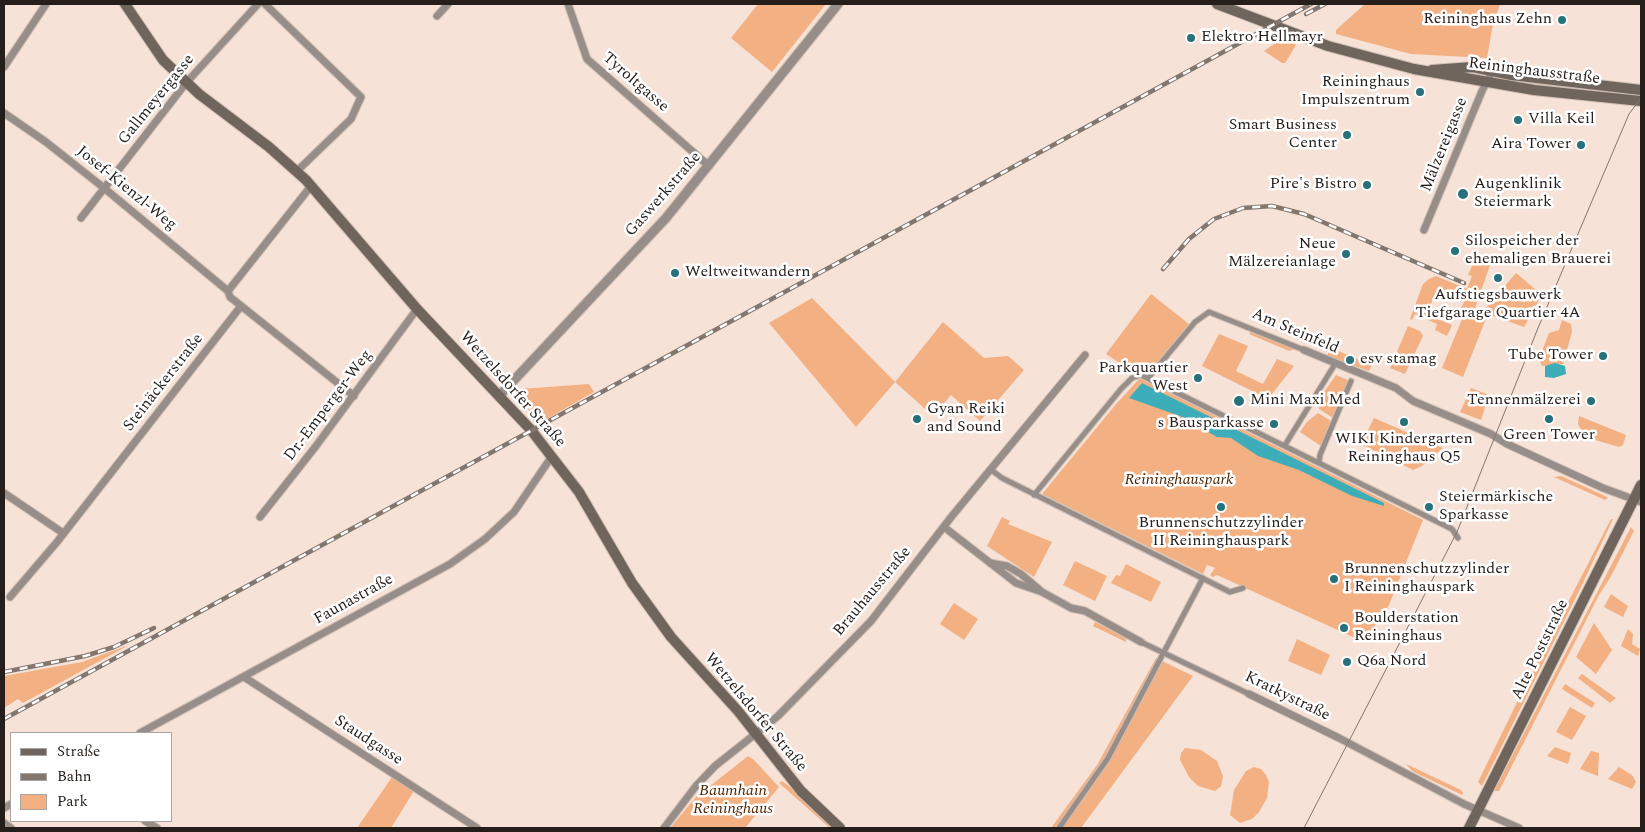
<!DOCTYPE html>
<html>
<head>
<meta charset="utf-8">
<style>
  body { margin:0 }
  #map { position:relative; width:1645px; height:832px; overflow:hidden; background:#f6e2d6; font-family:Spectral,serif }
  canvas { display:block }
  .frame { position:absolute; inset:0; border:5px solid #251e1a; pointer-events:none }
  .legend { position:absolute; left:10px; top:732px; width:162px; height:90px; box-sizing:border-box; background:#fff; border:1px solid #a8a5a3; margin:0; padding:6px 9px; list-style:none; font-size:15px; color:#251e1a }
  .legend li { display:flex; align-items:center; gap:10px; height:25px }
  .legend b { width:25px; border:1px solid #a8a5a3 }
</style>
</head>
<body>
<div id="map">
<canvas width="1645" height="832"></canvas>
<div class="frame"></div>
<ul class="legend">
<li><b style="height:6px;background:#70655d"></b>Straße</li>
<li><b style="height:6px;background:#83766f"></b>Bahn</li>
<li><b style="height:14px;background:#f3b083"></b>Park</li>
</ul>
</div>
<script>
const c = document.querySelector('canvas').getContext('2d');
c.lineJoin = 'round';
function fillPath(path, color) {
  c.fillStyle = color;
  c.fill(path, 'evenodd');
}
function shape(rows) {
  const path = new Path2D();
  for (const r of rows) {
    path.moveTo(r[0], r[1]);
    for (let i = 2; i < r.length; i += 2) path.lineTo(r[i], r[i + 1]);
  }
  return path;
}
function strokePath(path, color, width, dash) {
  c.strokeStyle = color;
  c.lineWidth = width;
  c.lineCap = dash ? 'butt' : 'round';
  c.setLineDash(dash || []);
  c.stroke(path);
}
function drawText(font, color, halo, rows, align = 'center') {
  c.font = font + ' Spectral,serif';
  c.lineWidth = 5;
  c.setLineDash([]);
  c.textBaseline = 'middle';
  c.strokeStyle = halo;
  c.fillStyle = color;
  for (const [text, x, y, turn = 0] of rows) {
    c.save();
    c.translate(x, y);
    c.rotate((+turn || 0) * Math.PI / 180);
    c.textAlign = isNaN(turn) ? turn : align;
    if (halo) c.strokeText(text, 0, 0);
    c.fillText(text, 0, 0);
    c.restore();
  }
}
fillPath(shape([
  [758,4,826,4,772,72,731,38],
  [1365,4,1500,4,1492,29,1487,58,1411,54,1336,34,1336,30],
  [1284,37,1296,45,1285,63,1282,63,1264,51],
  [1515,80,1606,90,1606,93,1578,92,1514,82],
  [1478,253,1490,265,1473,314,1481,311,1487,316,1463,377,1442,368,1465,312,1461,308,1464,302,1436,291,1429,309,1432,311,1430,316,1452,325,1447,336,1435,330,1437,324,1415,314,1412,320,1410,319,1423,284,1429,279,1436,276,1467,289,1472,276,1468,275],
  [1516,273,1542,295,1524,327,1488,314,1485,309],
  [1151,294,1189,324,1152,370,1139,363,1132,371,1106,354],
  [812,298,895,382,943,322,984,358,1008,356,1024,370,980,421,951,395,933,416,895,382,856,427,769,323],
  [1562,320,1571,324,1572,332,1563,364,1542,366,1539,359,1549,333,1559,330],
  [1408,326,1420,331,1423,336,1405,374,1390,368],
  [1252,331,1295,349,1289,351,1249,334],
  [1219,334,1248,346,1236,371,1263,384,1277,359,1294,366,1268,399,1202,366],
  [1331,348,1372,365,1369,371,1327,356],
  [1336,375,1348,380,1333,418,1319,409,1319,399],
  [1140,378,1423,520,1389,605,1364,642,1217,575,1213,577,1210,575,1215,568,1213,567,1207,565,1203,574,1042,494,1117,403],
  [589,384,594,392,538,424,521,398,520,389],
  [1471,388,1489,395,1481,420,1460,412],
  [1318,413,1331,421,1321,446,1300,432,1307,422],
  [1579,416,1626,435,1623,445,1619,447,1585,437,1578,424],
  [1374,418,1443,448,1422,466,1413,470,1361,444],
  [1561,476,1603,495,1608,498,1605,500,1554,477],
  [1002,517,1010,521,1008,524,1052,542,1034,577,987,546],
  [1611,519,1613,519,1582,585,1482,786,1478,782,1530,676],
  [1631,527,1634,531,1610,578,1599,595,1499,791,1494,791],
  [1075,561,1107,576,1095,601,1063,585],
  [1126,564,1161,582,1151,602,1111,583,1116,575,1120,576],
  [1611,594,1628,606,1623,617,1604,607],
  [954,603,978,619,964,640,940,624],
  [1095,622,1126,638,1126,642,1093,626],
  [1594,623,1612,650,1596,674,1576,657],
  [1628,629,1633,634,1632,644,1640,649,1638,656,1621,646],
  [1297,639,1330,655,1321,675,1288,661],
  [129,645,23,703,18,699,4,708,4,676,82,662],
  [1156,658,1193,676,1081,828,1051,828,1097,765],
  [1582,674,1616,698,1610,703,1578,678],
  [1565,684,1595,703,1592,708,1562,689],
  [1570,707,1586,716,1572,740,1556,732],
  [1555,747,1571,753,1568,764,1547,756],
  [1185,748,1201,750,1217,761,1223,776,1221,786,1215,791,1198,786,1189,777,1180,760,1181,753],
  [1591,751,1599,753,1598,776,1580,769],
  [748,756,754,760,779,787,745,828,670,828,696,797],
  [1406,764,1461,790,1463,793,1462,795,1412,771],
  [1254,767,1261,769,1266,775,1269,782,1267,798,1259,812,1252,819,1240,823,1230,815,1234,790,1246,771],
  [1619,767,1632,775,1636,782,1632,789,1608,779],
  [392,777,414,791,391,828,357,828],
  [782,781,799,794,835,828,830,828,779,783]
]), '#f3b083');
fillPath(shape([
  [1555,363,1565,366,1566,374,1554,378,1545,377,1545,366],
  [1142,383,1384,503,1384,506,1352,496,1299,470,1258,456,1231,438,1217,437,1180,416,1129,398]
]), '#3eadba');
const pedestrian = shape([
  [1149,377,1195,322,1209,312,1304,350],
  [1285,445,1335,364],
  [1319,462,1320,455,1351,381],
  [990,469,1002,478,1230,592,1243,588],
  [1034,495,1121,389,1132,378,1141,375,1452,529,1458,538],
  [1141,642,1249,694],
  [1059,828,1108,758,1203,578]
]);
const minor = shape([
  [265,4,361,97,351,119,297,171],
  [568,4,587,59,709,166],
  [437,16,448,4],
  [4,67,46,4],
  [4,113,46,142,104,188,228,291],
  [311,186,228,291,230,297,354,396],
  [81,218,186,83,258,4],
  [1424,230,1482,91,1493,70],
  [1304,350,1396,388,1413,401,1491,434,1507,444,1603,488,1641,502],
  [4,493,63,533],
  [260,517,316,446,417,309],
  [944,527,1016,583,1042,592,1071,608,1085,611,1141,642],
  [990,563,1007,566,1021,574,1042,592],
  [10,597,57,542,241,306],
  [244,677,477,828],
  [1249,694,1339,738,1464,804,1519,828],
  [140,733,450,564,485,539,514,512,552,456],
  [4,808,11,804],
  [145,821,157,828],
  [4,823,11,828],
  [664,828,696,786,715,766,778,716,871,621,952,516,1085,355]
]);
const tertiary = shape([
  [500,395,666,218,838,4]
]);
const secondary = shape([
  [125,4,163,60,199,94,269,147,306,180,417,309,531,430,579,492,632,583,671,637,738,711,801,791,840,828],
  [1217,4,1328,46,1414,69,1534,90,1641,101],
  [1432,70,1473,67,1511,75,1641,90],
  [1469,828,1641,485]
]);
strokePath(pedestrian, '#d0bfb4', 7);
strokePath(minor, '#d0bfb4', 9);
strokePath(tertiary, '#d0bfb4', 11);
strokePath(secondary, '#d0bfb4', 12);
strokePath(pedestrian, '#978e89', 5);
strokePath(minor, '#978e89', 7);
strokePath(tertiary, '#978e89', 9);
strokePath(secondary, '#70655d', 10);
strokePath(shape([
  [1304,828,1457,532,1538,328,1629,114,1641,98]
]), '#83766f', 1);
const rail = shape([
  [1306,14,1325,4],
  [1163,269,1189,239,1214,219,1243,208,1272,206,1304,214,1464,283],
  [4,672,85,656,114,647,154,628],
  [4,719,1311,4]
]);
strokePath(rail, '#83766f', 4.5);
strokePath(rail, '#fff', 2.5, [8]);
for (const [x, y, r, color] of [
  [1562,20,5,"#27717a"],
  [1191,38,5,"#27717a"],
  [1420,92,5,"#27717a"],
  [1518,120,5,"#27717a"],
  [1347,135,5,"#27717a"],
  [1581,145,5,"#27717a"],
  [1367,185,5,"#27717a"],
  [1463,194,6,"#27717a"],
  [1455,251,5,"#27717a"],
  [1346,254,5,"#27717a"],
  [675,273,5,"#27717a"],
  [1498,278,5,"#27717a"],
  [1603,356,5,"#27717a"],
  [1350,360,5,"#27717a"],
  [1198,378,5,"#27717a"],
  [1239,401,6,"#27717a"],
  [1591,401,5,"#27717a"],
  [917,419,5,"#27717a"],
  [1549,419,5,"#27717a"],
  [1404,422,5,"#27717a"],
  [1274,424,5,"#27717a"],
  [1221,507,5,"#27717a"],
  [1429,507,5,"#27717a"],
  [1334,579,5,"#27717a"],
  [1344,628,5,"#27717a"],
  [1347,662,5,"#27717a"]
]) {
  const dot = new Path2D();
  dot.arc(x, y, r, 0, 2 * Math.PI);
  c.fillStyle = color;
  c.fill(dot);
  strokePath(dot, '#fff', 2);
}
drawText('16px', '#251e1a', '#fff', [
  ["Reininghaus Zehn",1552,20,"right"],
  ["Elektro Hellmayr",1201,38],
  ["Reininghaus",1410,83,"right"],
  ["Impulszentrum",1410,101,"right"],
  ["Villa Keil",1528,120],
  ["Smart Business",1337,126,"right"],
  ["Center",1337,144,"right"],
  ["Aira Tower",1571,145,"right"],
  ["Pire's Bistro",1357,185,"right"],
  ["Augenklinik",1474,185],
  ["Steiermark",1474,203],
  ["Silospeicher der",1465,242],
  ["ehemaligen Brauerei",1465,260],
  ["Neue",1336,245,"right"],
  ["Mälzereianlage",1336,263,"right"],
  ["Weltweitwandern",685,273],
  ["Aufstiegsbauwerk",1498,296,"center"],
  ["Tiefgarage Quartier 4A",1498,314,"center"],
  ["Tube Tower",1593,356,"right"],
  ["esv stamag",1360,360],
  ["Parkquartier",1188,369,"right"],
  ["West",1188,387,"right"],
  ["Mini Maxi Med",1250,401],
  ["Tennenmälzerei",1581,401,"right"],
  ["Gyan Reiki",927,410],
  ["and Sound",927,428],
  ["s Bausparkasse",1264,424,"right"],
  ["Green Tower",1549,436,"center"],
  ["WIKI Kindergarten",1404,440,"center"],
  ["Reininghaus Q5",1404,458,"center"],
  ["Steiermärkische",1439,498],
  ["Sparkasse",1439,516],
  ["Brunnenschutzzylinder",1221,524,"center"],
  ["II Reininghauspark",1221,542,"center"],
  ["Brunnenschutzzylinder",1344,570],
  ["I Reininghauspark",1344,588],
  ["Boulderstation",1354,619],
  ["Reininghaus",1354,637],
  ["Q6a Nord",1357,662]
], 'left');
drawText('16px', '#251e1a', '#fff', [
  ["Reininghausstraße",1534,72,7],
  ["Tyroltgasse",635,83,41],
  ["Gallmeyergasse",157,100,-51],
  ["Mälzereigasse",1445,145,-68],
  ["Josef-Kienzl-Weg",126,189,39],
  ["Gaswerkstraße",664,195,-49],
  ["Am Steinfeld",1295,332,23],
  ["Steinäckerstraße",164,383,-52],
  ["Wetzelsdorfer Straße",512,390,48],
  ["Dr.-Emperger-Weg",329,406,-53],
  ["Brauhausstraße",873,592,-50],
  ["Faunastraße",354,600,-29],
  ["Alte Poststraße",1541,650,-64],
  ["Kratkystraße",1287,697,26],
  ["Wetzelsdorfer Straße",755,713,50],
  ["Staudgasse",368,741,33]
]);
drawText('italic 16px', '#502602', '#fff', [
  ["Reininghauspark",1179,481],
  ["Baumhain",733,792],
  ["Reininghaus",733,810]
]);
</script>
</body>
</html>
